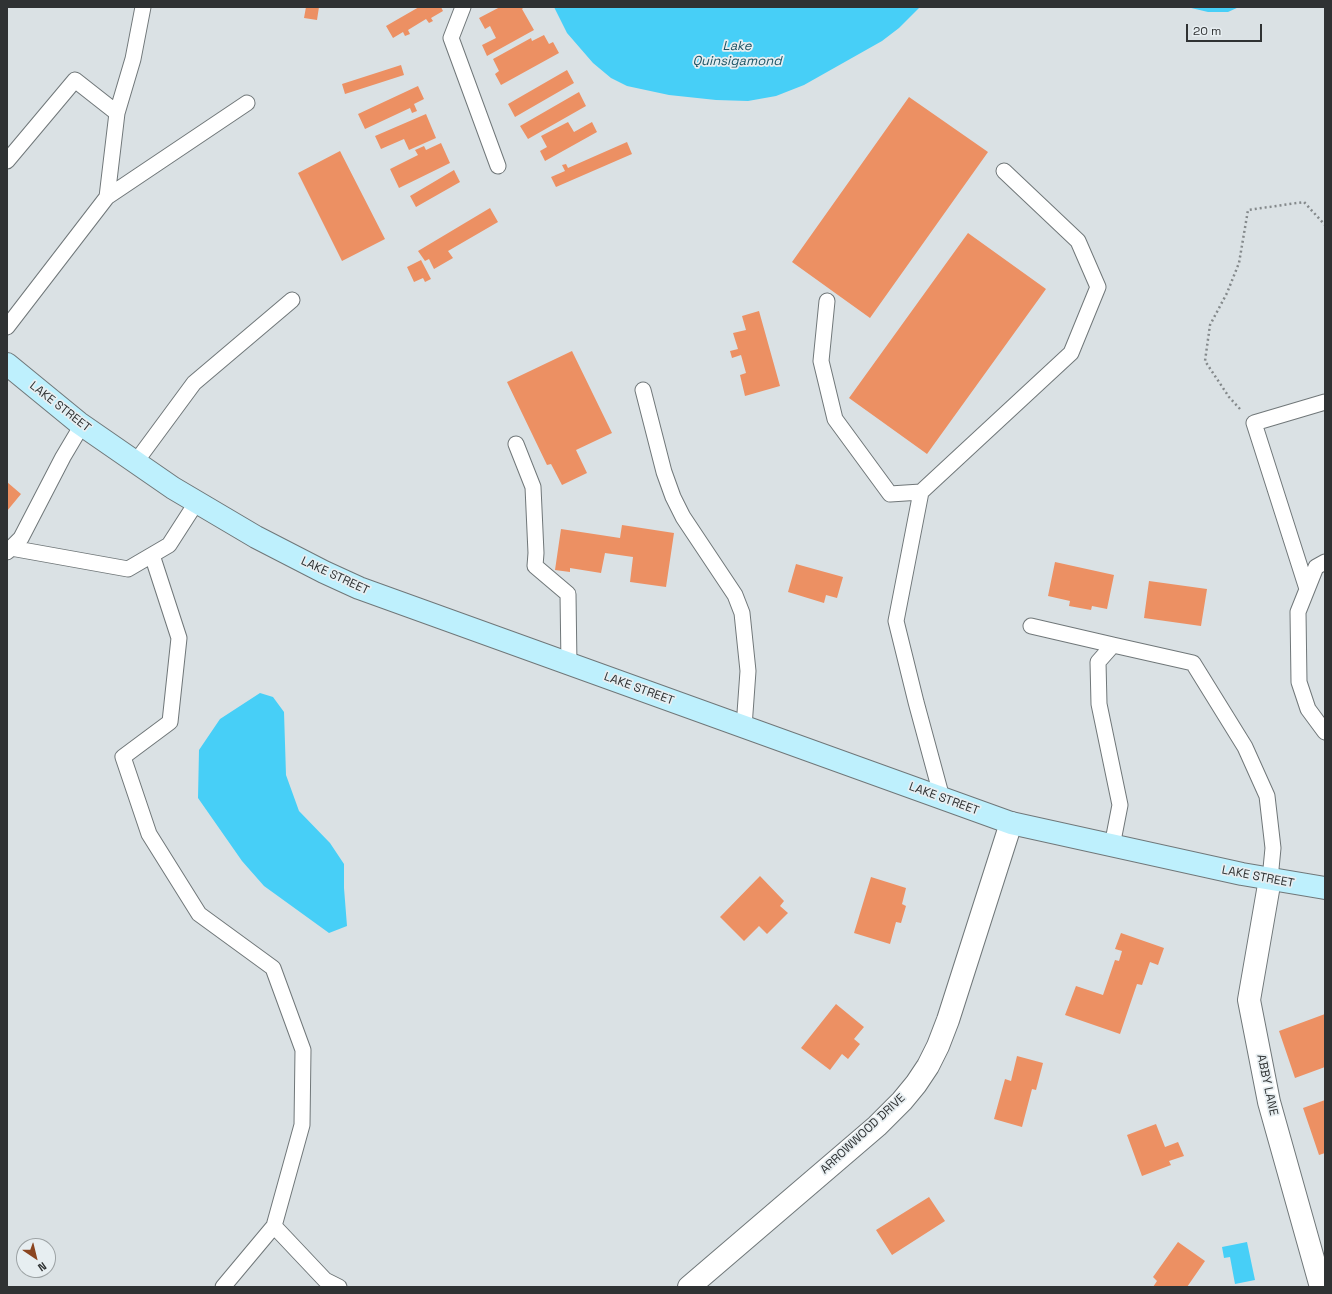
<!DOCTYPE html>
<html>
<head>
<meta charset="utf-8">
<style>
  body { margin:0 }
  #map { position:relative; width:1332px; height:1294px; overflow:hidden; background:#dae1e4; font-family:"Space Grotesk",sans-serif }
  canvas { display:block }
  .frame { position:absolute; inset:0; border:8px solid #2f3233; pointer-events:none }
  .north { position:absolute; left:16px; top:1238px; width:40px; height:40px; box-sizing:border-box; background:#e7eef1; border:1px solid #9da3a5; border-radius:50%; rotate:145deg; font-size:11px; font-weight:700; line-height:16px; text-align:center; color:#2f3233 }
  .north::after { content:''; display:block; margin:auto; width:14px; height:18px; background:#8b4520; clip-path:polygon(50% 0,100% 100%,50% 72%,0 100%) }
  .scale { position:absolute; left:1186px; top:24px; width:76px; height:18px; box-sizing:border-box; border:2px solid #2f3233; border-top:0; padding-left:5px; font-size:12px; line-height:14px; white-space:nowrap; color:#2f3233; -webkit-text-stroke:3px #e7eef1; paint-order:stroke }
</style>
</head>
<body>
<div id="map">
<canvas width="1332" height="1294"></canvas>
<div class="frame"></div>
<div class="north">N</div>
<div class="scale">20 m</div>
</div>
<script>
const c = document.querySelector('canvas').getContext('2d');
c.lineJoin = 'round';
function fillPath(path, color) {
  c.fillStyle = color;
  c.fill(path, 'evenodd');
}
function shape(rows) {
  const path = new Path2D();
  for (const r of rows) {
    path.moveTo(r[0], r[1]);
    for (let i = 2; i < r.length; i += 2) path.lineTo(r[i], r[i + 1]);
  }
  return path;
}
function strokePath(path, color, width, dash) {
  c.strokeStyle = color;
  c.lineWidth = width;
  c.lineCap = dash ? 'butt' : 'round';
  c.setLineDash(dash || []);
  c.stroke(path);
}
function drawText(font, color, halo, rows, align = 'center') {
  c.font = font + ' "Space Grotesk",sans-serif';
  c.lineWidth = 3.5;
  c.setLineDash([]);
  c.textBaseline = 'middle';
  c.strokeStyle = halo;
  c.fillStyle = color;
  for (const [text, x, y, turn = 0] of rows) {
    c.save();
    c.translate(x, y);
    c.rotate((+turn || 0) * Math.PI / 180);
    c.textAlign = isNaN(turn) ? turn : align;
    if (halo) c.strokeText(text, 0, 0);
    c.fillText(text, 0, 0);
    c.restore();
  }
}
fillPath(shape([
  [554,7,920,7,899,28,882,41,804,85,776,96,748,101,716,100,669,95,627,86,611,78,593,63,567,33],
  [1187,7,1239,7,1228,12,1208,12],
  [260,693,273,697,284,712,286,775,299,811,330,843,344,864,344,888,347,926,329,933,264,886,242,861,198,798,199,750,220,719],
  [1247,1242,1255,1280,1235,1284,1230,1257,1224,1258,1222,1247]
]), '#47cff7');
fillPath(shape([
  [306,7,319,7,317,20,304,18],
  [419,7,441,7,443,11,431,18,433,21,429,23,426,19,408,30,410,34,405,36,403,32,393,38,386,26],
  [500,7,524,7,522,9,534,30,487,56,482,45,496,38,490,26,485,29,479,18],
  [544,35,549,44,553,42,559,53,501,85,495,74,499,71,493,59,531,38,532,41],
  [401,65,404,75,345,94,342,84],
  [567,70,574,83,515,117,508,104],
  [418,86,424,99,414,104,417,111,412,113,410,108,365,129,358,114],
  [579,92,586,106,528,139,520,126],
  [909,97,988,152,870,318,792,262],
  [426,114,436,138,409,150,404,139,381,149,375,136],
  [568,122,574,132,592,122,597,132,545,161,540,151,547,147,541,136],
  [627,142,632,154,556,187,551,177,565,171,562,165,566,164,568,168],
  [441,143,450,163,399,188,390,169,418,155,415,150,424,146,426,150],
  [340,151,385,239,342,261,298,173],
  [454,170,460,182,416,207,410,196],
  [490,208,498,222,448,251,453,258,434,269,429,259,425,261,418,251],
  [968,233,1046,289,927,454,849,398],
  [421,260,431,279,425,282,423,278,414,282,407,267],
  [759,311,780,386,745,396,740,375,746,373,741,355,732,358,730,351,738,349,733,333,746,330,742,316],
  [572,351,612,433,576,450,587,473,562,485,551,464,547,465,507,382],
  [7,482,21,494,7,511],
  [622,525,674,533,666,587,630,582,633,557,605,553,601,573,570,568,570,572,555,570,561,529,620,538],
  [1055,562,1114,575,1107,609,1092,606,1091,610,1069,606,1070,601,1048,596],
  [796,564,843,577,837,598,826,595,824,603,788,592],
  [1149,581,1207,589,1201,626,1144,618],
  [760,876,784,901,780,906,788,913,767,934,759,926,744,941,720,917],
  [871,877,906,888,902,904,906,906,901,923,896,922,890,944,854,933],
  [1121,933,1164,948,1158,965,1150,962,1142,985,1137,984,1120,1034,1065,1015,1076,986,1103,995,1115,960,1119,961,1122,951,1115,949],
  [836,1004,864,1027,854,1039,860,1044,848,1059,842,1054,830,1070,801,1048],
  [1325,1014,1325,1067,1295,1078,1279,1031],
  [1017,1056,1043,1063,1036,1090,1032,1089,1022,1127,994,1119,1005,1079,1011,1081],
  [1325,1100,1325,1153,1319,1155,1303,1108],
  [1156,1124,1165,1147,1178,1142,1184,1156,1169,1161,1171,1165,1142,1176,1127,1135],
  [929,1197,945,1221,892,1255,876,1230],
  [1178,1242,1205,1261,1187,1287,1153,1287,1157,1281,1153,1277]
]), '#ec9063');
const lane = shape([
  [463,7,451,38,498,166],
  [7,161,75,80,117,113],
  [107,197,117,113,133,59,143,7],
  [827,301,821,361,835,419,890,494,921,492],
  [7,327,107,197,247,103],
  [643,390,664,472,673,497,683,517,735,595,742,613,748,671,744,727],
  [516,444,533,487,536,553,535,566,568,594,569,665],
  [135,463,194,383,292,300],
  [11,548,128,569,169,545,196,503],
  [7,552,21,538,63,457,82,425],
  [152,555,179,638,170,722,123,757,149,834,199,914,273,968,303,1050,302,1125,274,1226,325,1280,339,1287],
  [1325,562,1316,567,1298,612,1299,682,1308,709,1325,732],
  [1307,589,1254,423,1325,402],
  [1031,626,1113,645],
  [942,798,916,702,896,621,921,492,1071,353,1098,287,1078,241,1004,171],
  [1112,846,1120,805,1099,704,1098,662,1113,645,1193,663,1245,747,1267,796,1273,848,1270,879],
  [223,1287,274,1226]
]);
const street = shape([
  [1270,879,1249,1000,1269,1102,1321,1287],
  [689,1287,877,1126,902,1101,916,1084,928,1066,938,1046,948,1020,1011,823]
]);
const secondary = shape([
  [7,364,79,423,173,488,256,537,324,572,359,588,1011,823,1242,874,1325,888]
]);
strokePath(lane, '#707779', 17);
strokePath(street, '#707779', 24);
strokePath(secondary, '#707779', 24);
strokePath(shape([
  [1240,409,1229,397,1205,361,1210,325,1227,293,1239,263,1248,210,1304,202,1325,225]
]), '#84898b', 2.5, [2, 3]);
strokePath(lane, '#fff', 15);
strokePath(street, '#fff', 22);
strokePath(secondary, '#bef0fd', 22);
drawText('12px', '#2f3233', '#e7eef1', [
  ["LAKE STREET",60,407,38],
  ["LAKE STREET",335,576,25],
  ["LAKE STREET",639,689,20],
  ["LAKE STREET",944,799,20],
  ["LAKE STREET",1258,877,11],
  ["ABBY LANE",1267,1085,78],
  ["ARROWWOOD DRIVE",863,1134,-43]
]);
drawText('italic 13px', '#1c5364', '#e7eef1', [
  ["Lake",737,46],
  ["Quinsigamond",737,61]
]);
</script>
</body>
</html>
